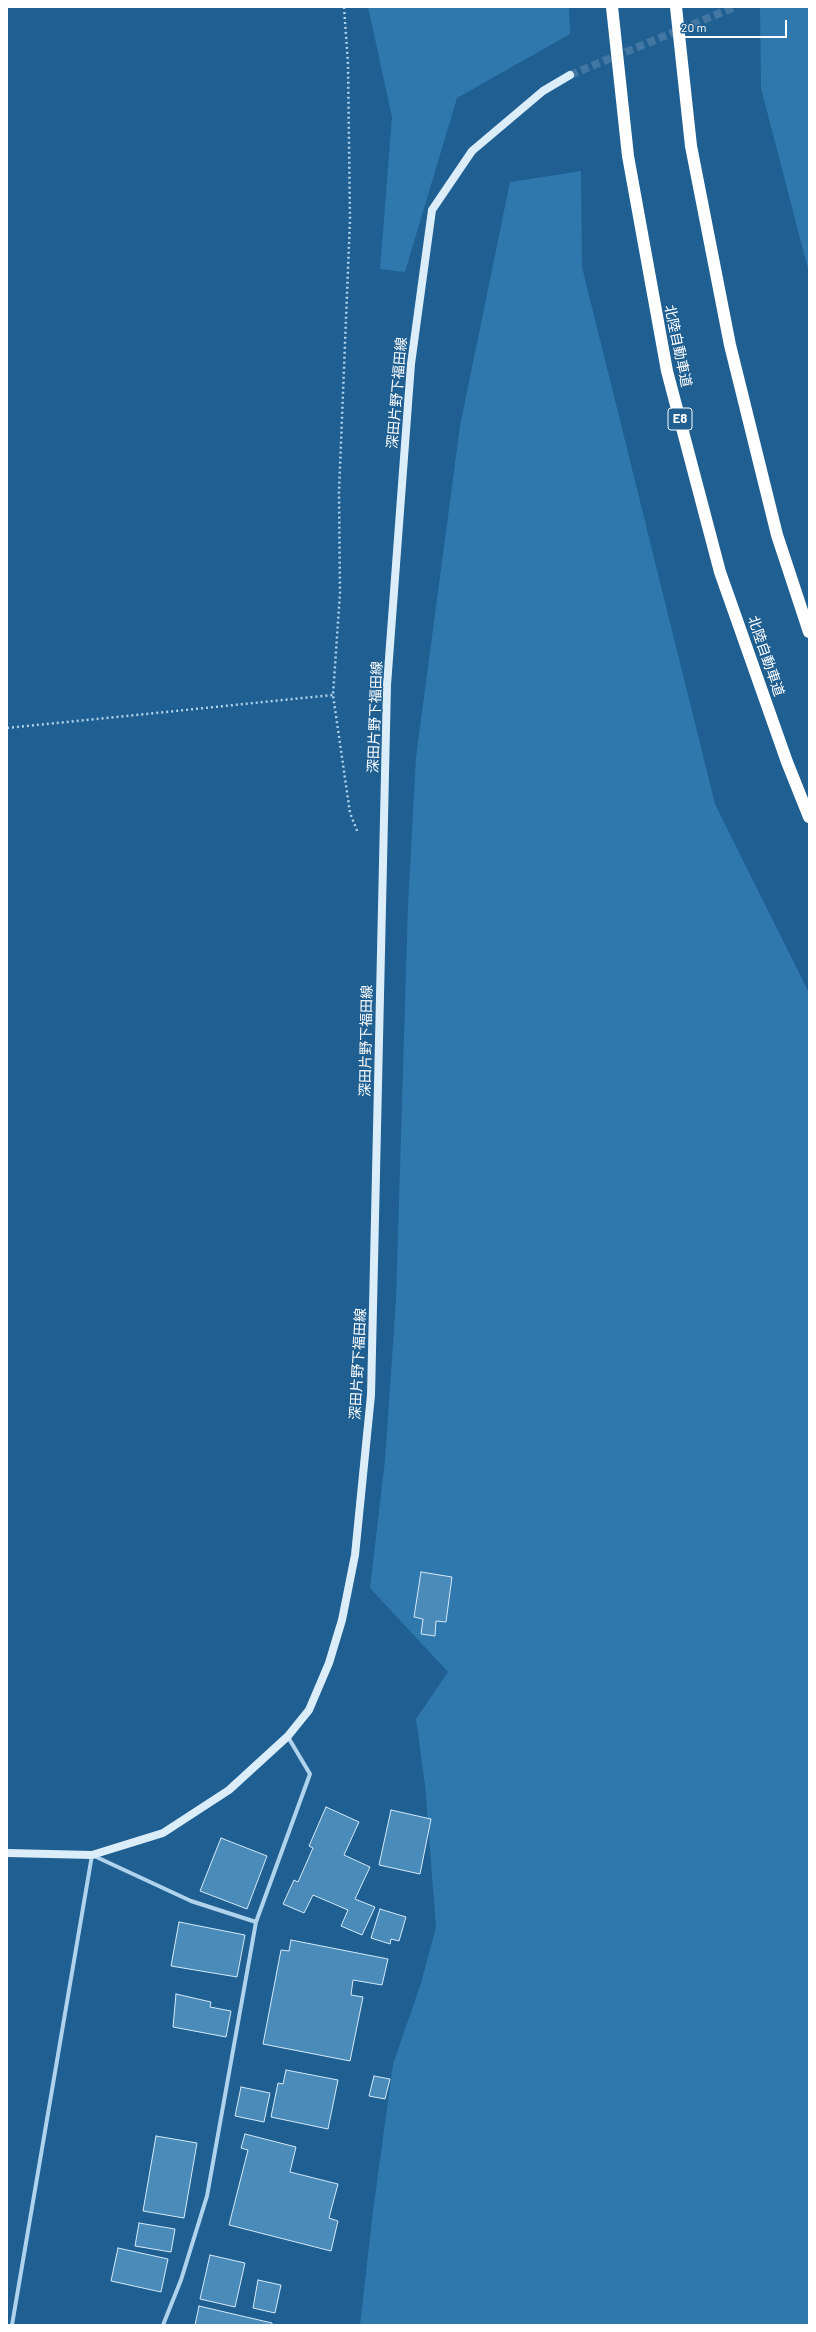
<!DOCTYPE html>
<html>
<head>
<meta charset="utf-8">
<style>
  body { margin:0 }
  #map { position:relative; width:816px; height:2332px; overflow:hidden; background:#1f5f91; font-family:Barlow,sans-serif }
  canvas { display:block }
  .frame { position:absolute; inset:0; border:8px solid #fff; pointer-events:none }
  .scale { position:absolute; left:674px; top:20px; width:113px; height:18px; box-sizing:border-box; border:2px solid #fff; border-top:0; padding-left:5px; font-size:12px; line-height:14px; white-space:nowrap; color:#fff; -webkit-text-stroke:3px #1f5f91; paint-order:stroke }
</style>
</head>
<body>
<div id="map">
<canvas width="816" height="2332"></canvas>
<div class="frame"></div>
<div class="scale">20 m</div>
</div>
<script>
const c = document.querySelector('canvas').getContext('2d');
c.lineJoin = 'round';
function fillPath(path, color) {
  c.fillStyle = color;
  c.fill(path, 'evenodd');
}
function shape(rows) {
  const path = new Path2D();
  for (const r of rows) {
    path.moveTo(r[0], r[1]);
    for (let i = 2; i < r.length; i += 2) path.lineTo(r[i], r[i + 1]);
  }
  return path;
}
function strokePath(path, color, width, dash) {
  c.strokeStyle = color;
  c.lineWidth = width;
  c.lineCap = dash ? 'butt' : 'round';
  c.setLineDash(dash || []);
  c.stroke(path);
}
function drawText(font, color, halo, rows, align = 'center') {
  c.font = font + ' Barlow,"Noto Sans JP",sans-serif';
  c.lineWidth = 3;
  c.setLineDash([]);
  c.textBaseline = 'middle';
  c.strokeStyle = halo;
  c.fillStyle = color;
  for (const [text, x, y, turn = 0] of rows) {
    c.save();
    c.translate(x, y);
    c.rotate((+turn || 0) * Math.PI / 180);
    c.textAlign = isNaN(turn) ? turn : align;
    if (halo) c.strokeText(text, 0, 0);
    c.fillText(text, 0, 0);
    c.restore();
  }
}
fillPath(shape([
  [368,7,569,7,570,34,457,98,405,272,380,269,392,117],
  [760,7,809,7,809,273,761,88],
  [581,171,582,267,715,804,809,993,809,2325,360,2325,373,2211,393,2064,421,1983,436,1927,425,1785,416,1719,448,1672,370,1588,385,1460,396,1300,408,905,416,757,460,426,510,182]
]), '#2f78ad');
const building = shape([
  [421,1572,452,1577,446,1622,436,1621,435,1636,421,1634,423,1619,414,1617,421,1572],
  [326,1807,359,1822,344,1855,370,1867,355,1899,375,1907,362,1935,341,1926,348,1910,313,1895,304,1913,283,1904,294,1880,298,1882,313,1848,309,1846,326,1807],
  [391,1810,431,1819,420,1874,379,1865,391,1810],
  [221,1838,267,1856,247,1909,200,1891,221,1838],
  [380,1909,406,1917,399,1941,391,1939,390,1944,371,1938,380,1909],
  [179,1922,245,1935,237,1977,171,1966,179,1922],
  [291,1940,388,1959,382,1985,353,1980,351,1995,363,1997,350,2061,263,2044,281,1950,289,1951,291,1940],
  [176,1994,211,2002,210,2007,231,2011,226,2037,173,2027,176,1994],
  [286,2070,338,2080,328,2129,271,2117,278,2083,283,2084,286,2070],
  [374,2076,390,2079,385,2099,369,2096,374,2076],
  [241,2087,270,2093,264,2122,235,2116,241,2087],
  [245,2134,296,2147,290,2172,338,2184,329,2218,338,2221,331,2251,229,2225,248,2150,241,2148,245,2134],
  [156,2136,197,2143,184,2218,143,2211,156,2136],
  [139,2223,175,2229,171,2252,135,2246,139,2223],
  [118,2248,168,2259,161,2292,111,2281,118,2248],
  [210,2255,245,2263,235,2307,200,2299,210,2255],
  [258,2280,281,2285,275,2313,253,2308,258,2280],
  [199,2306,272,2323,272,2325,195,2325,199,2306]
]);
fillPath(building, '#4b8bba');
strokePath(building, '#d5eafa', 1);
strokePath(shape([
  [570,75,735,7]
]), '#4177a2', 8, [8, 4]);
strokePath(shape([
  [344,7,348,64,350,220,339,492,340,593,333,695,350,813,358,833],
  [7,728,333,695]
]), '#b0d3ed', 2.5, [2, 3]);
strokePath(shape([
  [12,2325,92,1855,191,1901,256,1922],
  [163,2325,181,2280,207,2196,256,1922,310,1774,288,1737]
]), '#b0d3ed', 4);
strokePath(shape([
  [7,1853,92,1855,163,1833,229,1790,288,1736,309,1710,329,1663,342,1620,355,1555,371,1395,387,685,411,364,432,210,472,151,543,91,570,75]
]), '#dcedfa', 8);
strokePath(shape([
  [612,7,628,156,667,371,720,572,787,762,809,817],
  [676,7,691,146,730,345,777,535,809,632]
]), '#fff', 12);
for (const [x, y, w] of [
  [680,419,24]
]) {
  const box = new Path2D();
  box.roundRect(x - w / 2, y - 11, w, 22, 3);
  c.fillStyle = '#1f5f91';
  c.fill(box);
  strokePath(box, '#fff', 1);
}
drawText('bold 13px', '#fff', null, [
  ["E8",680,419]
]);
drawText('14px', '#fff', '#1f5f91', [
  ["北陸自動車道",678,346,78],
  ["深田片野下福田線",397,393,-85],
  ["北陸自動車道",766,656,71],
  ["深田片野下福田線",375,717,-88],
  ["深田片野下福田線",366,1041,-89],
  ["深田片野下福田線",358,1364,-87]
]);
</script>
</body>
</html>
